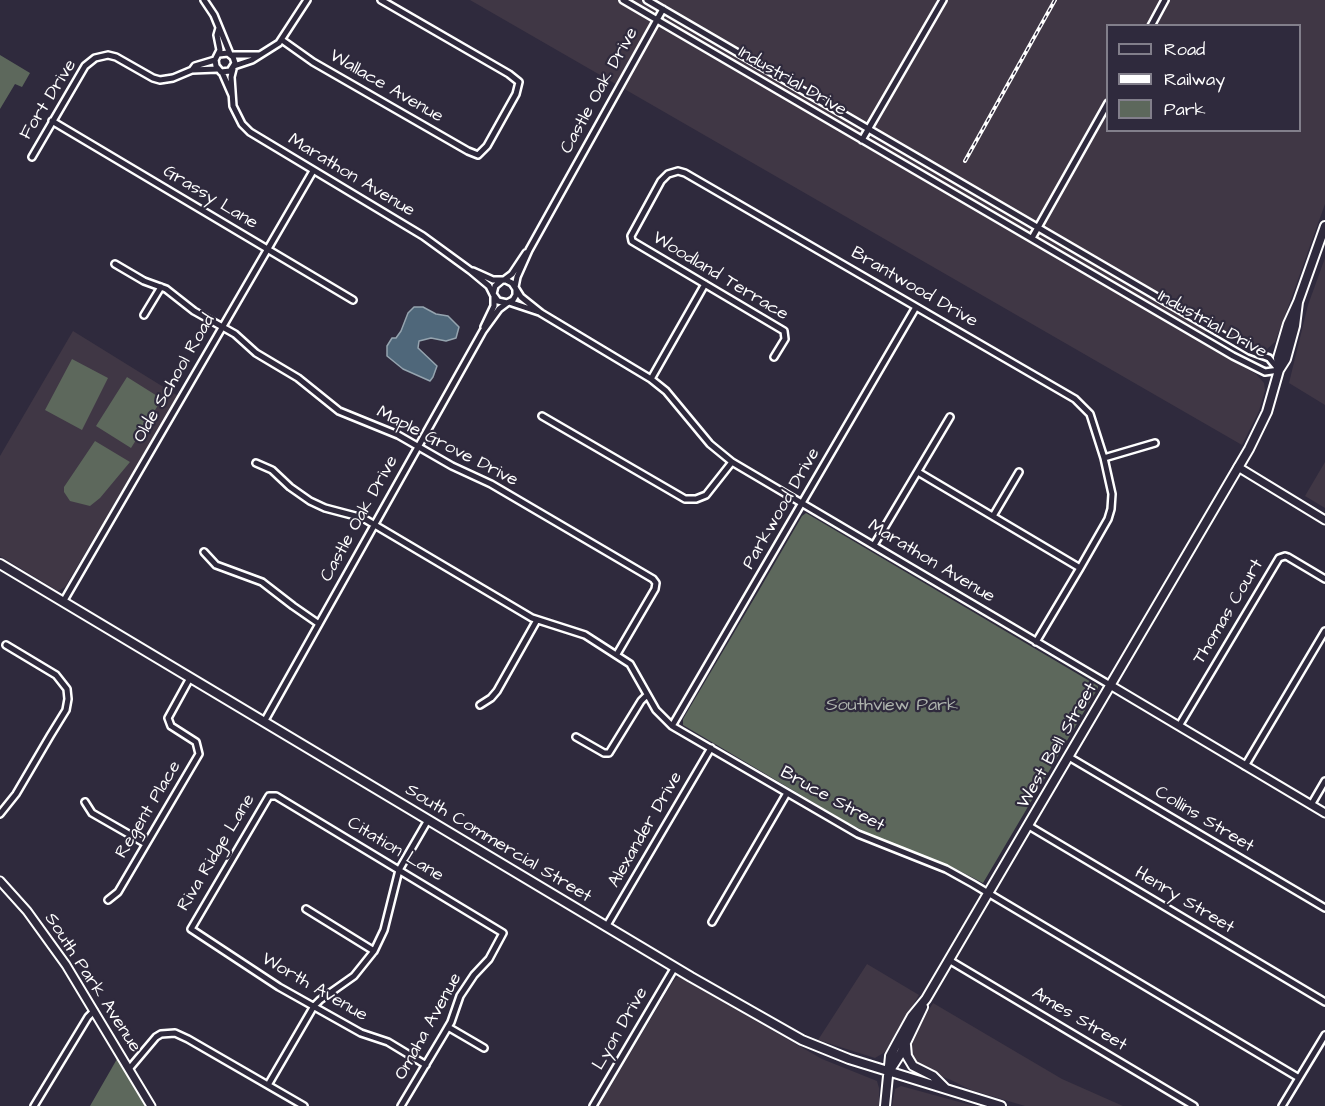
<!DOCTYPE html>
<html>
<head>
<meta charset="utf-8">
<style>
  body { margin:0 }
  #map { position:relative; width:1325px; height:1106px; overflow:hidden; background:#2f2a3d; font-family:"Architects Daughter",sans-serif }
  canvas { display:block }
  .legend { position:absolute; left:1106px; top:24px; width:195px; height:108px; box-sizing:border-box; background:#2f2a3d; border:2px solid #827f8b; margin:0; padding:8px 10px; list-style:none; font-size:18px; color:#fff }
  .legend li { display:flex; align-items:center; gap:12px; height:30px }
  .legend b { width:30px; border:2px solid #827f8b }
</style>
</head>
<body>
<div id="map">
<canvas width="1325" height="1106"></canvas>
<ul class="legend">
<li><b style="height:8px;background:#2f2a3d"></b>Road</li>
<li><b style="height:8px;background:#fff"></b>Railway</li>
<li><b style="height:16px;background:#5d685c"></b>Park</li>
</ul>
</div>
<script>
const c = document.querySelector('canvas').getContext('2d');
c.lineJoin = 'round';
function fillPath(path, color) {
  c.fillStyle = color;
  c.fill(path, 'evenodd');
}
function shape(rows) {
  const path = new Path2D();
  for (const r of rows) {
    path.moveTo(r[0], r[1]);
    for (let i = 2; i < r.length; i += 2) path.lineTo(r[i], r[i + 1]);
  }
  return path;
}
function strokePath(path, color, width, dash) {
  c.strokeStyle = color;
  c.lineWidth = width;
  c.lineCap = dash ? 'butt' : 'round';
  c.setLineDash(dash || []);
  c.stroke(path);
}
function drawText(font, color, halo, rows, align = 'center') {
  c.font = font + ' "Architects Daughter",sans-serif';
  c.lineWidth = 4.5;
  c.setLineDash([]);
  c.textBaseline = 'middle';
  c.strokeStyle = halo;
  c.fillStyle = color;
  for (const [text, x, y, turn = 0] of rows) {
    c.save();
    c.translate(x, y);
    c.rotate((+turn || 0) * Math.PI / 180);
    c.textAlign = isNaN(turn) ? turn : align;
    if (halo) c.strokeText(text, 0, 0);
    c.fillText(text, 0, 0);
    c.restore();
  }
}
fillPath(shape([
  [470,0,1325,0,1325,204,1290,302,1275,342,1266,350,1253,349,1210,324,1200,342,1256,374,1264,383,1265,390,1259,411,1242,445],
  [1108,26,1300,26,1300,130,1108,130],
  [1325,258,1325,405,1289,383,1308,305],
  [73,331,178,396,65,587,58,591,0,556,0,456],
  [1325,462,1325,508,1305,496],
  [867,964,919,995,885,1052,875,1058,818,1040],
  [679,977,822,1059,877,1081,879,1088,879,1106,599,1106,672,983,676,978],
  [933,1003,1062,1079,1123,1106,1025,1106,971,1090,951,1080,919,1068,915,1065,909,1051,914,1035],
  [901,1086,974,1106,892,1106,895,1089]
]), '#403745');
fillPath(shape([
  [0,55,30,73,22,87,15,84,0,109],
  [72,359,108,378,82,430,45,410],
  [127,377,162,399,131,448,96,426],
  [95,441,130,462,100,498,90,506,70,501,64,492,64,487],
  [806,513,1098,686,1098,688,983,883,950,866,870,834,848,823,683,725,683,719,758,592,802,516],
  [117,1059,145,1106,90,1106]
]), '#5d685c');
const water = shape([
  [414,307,423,307,436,314,448,316,459,327,456,338,446,341,431,338,419,341,418,348,437,366,433,377,430,381,403,369,387,356,387,346,392,338,396,338,401,331,408,313,414,307]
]);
fillPath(water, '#4f677a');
strokePath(water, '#95a4af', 1.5);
const minor = shape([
  [204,0,214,15,230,54],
  [623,0,1233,356,1265,372,1279,370],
  [647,0,1250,351,1269,358,1278,369],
  [1151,26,1165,0],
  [219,28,217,35,220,50,215,60,216,66,221,72,230,71,235,63,233,57,228,53,219,54],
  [282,40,313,62,468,151,478,155,487,146,516,94,519,82,509,74,381,0],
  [232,55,259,55],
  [234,66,252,60,279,43,307,0],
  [233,69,231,77,233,106,242,124,250,132,423,236,471,271,489,286,493,294],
  [192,70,217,69],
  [222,72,232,95],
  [52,121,353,300],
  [862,140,943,0],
  [32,157,85,66,95,58,108,55,116,57,153,78,160,80,173,78,192,70,195,66,215,60],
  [1032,238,1108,103],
  [115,264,144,281,166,289,194,311,235,334,256,353,298,378,339,411,398,435,452,466,491,484,653,579,656,583,655,589,617,654],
  [473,271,493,280,506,280,512,283,516,289,516,295,513,300,507,303,498,301,493,294,495,286,501,281],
  [504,280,512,274,526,253],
  [515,287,517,277,529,250,663,9],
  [516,289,521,297,541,313,651,379,666,391,710,444,732,462,1110,685],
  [509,302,539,312],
  [144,315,161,287],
  [484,327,494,306,494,296],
  [774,357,785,339,784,331,632,241,631,236,661,181,668,174,678,171,685,173,1075,399,1090,414,1104,458,1112,494,1111,509,1108,519,1080,568,1036,642],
  [651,379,705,284],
  [542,416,685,499,696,499,706,495,732,462],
  [1104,458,1155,443],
  [256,463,272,470,290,487,310,501,325,508,363,518,532,618,585,635,630,664,656,710,672,726,858,834,946,869,973,884,1299,1078],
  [918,472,1080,568],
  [993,516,1019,472],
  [874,545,950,417],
  [204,552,216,565,262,582,293,606,319,624],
  [63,602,313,171],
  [480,705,491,698,497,691,537,620],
  [264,722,483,331,499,309,507,303],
  [672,726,916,307],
  [1179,726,1279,558,1285,556,1288,557,1325,579],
  [576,737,604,753,609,753,641,701,647,695],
  [1069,757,1325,908],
  [1245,766,1325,631],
  [85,802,92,813,146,844],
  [1311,805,1325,781],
  [0,814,16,794,50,736,66,710,68,699,67,689,56,675,6,645],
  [1029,826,1325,1002],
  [108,900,118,892,199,754,196,742,171,726,168,718,190,678],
  [306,909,374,951],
  [712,922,787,793],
  [606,927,711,748],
  [949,960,1194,1106],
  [448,1027,484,1048],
  [129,1069,156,1037,161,1034,175,1033,188,1039,304,1106],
  [268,1085,314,1006,320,1000,354,976,374,951,384,930,399,870,428,820],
  [34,1106,88,1017,94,1011],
  [401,1106,444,1034,451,1022,460,996,474,975,489,959,503,933,276,796,269,796,191,929,279,987,361,1033,388,1042,426,1065],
  [593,1106,675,967],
  [1282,1106,1325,1035]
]);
const tertiary = shape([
  [1238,467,1325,520],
  [1110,685,1325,813],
  [0,881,27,911,66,965,151,1106]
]);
const secondary = shape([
  [1279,370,1278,358,1288,324,1298,302,1325,226],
  [0,564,691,977,802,1040,849,1059,1001,1106],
  [906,1045,907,1056,913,1066,933,1076,945,1088],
  [890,1070,901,1053,923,1007],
  [885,1106,890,1056,897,1043,912,1016,926,999,1249,449,1267,412,1279,370,1286,359,1295,326,1298,302]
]);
strokePath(minor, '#fff', 10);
strokePath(tertiary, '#fff', 11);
strokePath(secondary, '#fff', 12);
strokePath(minor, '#2f2a3d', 5);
strokePath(tertiary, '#2f2a3d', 7);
strokePath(secondary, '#2f2a3d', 8);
const rail = shape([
  [965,161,1055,0]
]);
strokePath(rail, '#fff', 4);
strokePath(rail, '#2f2a3d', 1.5, [4.5]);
drawText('18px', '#fff', '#2f2a3d', [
  ["Industrial Drive",792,82,30],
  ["Wallace Avenue",386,87,30],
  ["Castle Oak Drive",600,91,-61],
  ["Fort Drive",49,100,-58],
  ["Marathon Avenue",351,176,31],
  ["Grassy Lane",210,198,31],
  ["Woodland Terrace",720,277,31],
  ["Brantwood Drive",914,288,30],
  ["Industrial Drive",1212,325,29],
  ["Olde School Road",175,379,-60],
  ["Maple Grove Drive",447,447,27],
  ["Parkwood Drive",782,509,-60],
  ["Castle Oak Drive",360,519,-61],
  ["Marathon Avenue",931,562,31],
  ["Thomas Court",1229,612,-59],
  ["West Bell Street",1058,746,-60],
  ["Bruce Street",832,800,29],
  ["Regent Place",149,810,-59],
  ["Collins Street",1204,820,31],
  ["Alexander Drive",646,830,-60],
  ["South Commercial Street",498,844,31],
  ["Citation Lane",395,850,31],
  ["Riva Ridge Lane",217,853,-59],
  ["Henry Street",1184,901,31],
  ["South Park Avenue",92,983,57],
  ["Worth Avenue",314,988,30],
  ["Ames Street",1079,1020,31],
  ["Omaha Avenue",429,1027,-61],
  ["Lyon Drive",621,1029,-60]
]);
drawText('18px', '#aeb4ae', '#2f2a3d', [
  ["Southview Park",892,706]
]);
</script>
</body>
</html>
